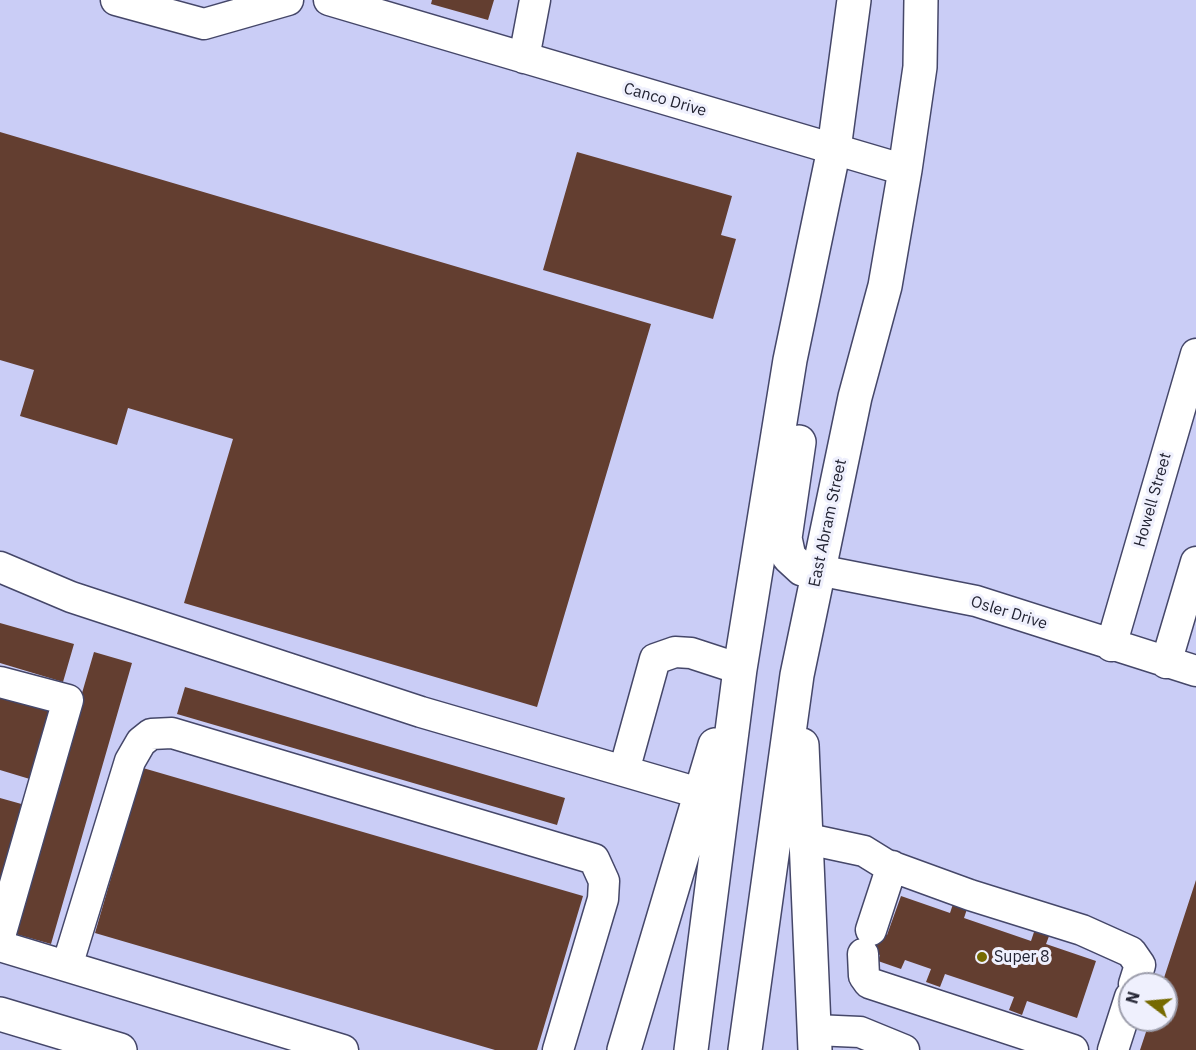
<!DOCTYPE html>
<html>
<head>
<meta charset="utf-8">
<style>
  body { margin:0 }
  #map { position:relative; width:1196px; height:1050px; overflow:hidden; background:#cacdf6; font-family:"IBM Plex Sans",sans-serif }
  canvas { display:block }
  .north { position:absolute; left:1118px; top:972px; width:60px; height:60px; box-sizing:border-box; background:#eff0fd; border:2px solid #9d9eac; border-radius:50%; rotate:286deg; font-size:16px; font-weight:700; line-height:24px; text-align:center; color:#222332 }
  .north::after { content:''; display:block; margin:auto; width:21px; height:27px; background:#766a01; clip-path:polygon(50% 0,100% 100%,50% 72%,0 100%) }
</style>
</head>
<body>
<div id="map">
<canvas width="1196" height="1050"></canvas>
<div class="north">N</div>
</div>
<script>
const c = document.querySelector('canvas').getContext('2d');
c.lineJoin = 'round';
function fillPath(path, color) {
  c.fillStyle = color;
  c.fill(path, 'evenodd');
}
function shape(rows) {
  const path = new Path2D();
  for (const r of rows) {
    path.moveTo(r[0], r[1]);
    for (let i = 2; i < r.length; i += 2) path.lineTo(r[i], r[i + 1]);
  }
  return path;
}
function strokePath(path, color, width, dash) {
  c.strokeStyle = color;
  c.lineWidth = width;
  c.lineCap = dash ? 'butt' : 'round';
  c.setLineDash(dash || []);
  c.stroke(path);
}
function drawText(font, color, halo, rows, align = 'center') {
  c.font = font + ' "IBM Plex Sans",sans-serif';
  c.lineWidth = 6;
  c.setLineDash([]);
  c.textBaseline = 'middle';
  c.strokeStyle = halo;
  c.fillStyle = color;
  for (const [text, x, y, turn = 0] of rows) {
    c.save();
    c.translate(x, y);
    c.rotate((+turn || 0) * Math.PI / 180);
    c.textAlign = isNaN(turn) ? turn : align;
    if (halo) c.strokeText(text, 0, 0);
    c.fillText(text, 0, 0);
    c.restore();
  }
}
fillPath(shape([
  [432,0,494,0,488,20,431,4],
  [0,132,651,324,537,707,184,603,233,439,128,408,117,445,20,416,34,370,0,360],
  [577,152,732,196,721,235,736,239,713,319,543,270],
  [0,623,74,644,63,682,0,663],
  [94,652,132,663,51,944,12,933],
  [185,687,565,798,557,825,177,714],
  [0,693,54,708,33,780,0,770],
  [143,768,583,896,537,1050,495,1050,95,933],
  [0,798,25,805,0,890],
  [1196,880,1196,1050,1140,1050,1150,1020,1166,1020,1166,984,1162,984],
  [901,896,950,913,954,901,968,906,964,918,1031,941,1036,926,1051,931,1046,944,1096,961,1077,1018,1027,1001,1022,1015,1009,1010,1014,997,945,974,940,987,926,982,931,969,905,960,901,969,878,961,880,955,877,954,853,951,861,926,887,935]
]), '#633e30');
const minor = shape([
  [116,0,204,24,288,0],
  [329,0,905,170],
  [524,58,535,0],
  [0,567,71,597,421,712,699,793],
  [818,570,976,601,1196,671],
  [1111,646,1196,354],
  [1166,663,1196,562],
  [0,682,68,700,0,936],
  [624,771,655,659,675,652,691,653,740,669],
  [808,839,864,851,885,864,970,895,1082,930,1131,952,1140,965,1134,984],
  [871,930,892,866],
  [0,946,343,1050],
  [863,954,864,976,869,983,1073,1050],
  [67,966,130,761,141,742,151,734,172,733,594,859,604,881,603,899,558,1050],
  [815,1030,860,1032,904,1050],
  [1113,1050,1130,997]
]);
const major = shape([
  [799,442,785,538,789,557,802,569,818,570],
  [802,745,815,1050],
  [0,1014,120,1050],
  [624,1050,715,745],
  [691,1050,740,669,790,360,834,149,854,0],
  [745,1050,797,675,855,397,885,286,905,170,920,67,921,0]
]);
strokePath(minor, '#454769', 33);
strokePath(major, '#454769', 36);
strokePath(minor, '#fff', 30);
strokePath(major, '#fff', 33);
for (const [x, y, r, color] of [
  [982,957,6,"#766a01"]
]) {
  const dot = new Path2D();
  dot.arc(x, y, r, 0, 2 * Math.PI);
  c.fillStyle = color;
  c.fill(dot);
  strokePath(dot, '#eff0fd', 2);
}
drawText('16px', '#222332', '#eff0fd', [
  ["Canco Drive",665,100,16],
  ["Howell Street",1153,500,-74],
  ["East Abram Street",828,523,-78],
  ["Osler Drive",1009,613,17]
]);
drawText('16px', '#222332', '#eff0fd', [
  ["Super 8",994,957]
], 'left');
</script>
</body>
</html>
